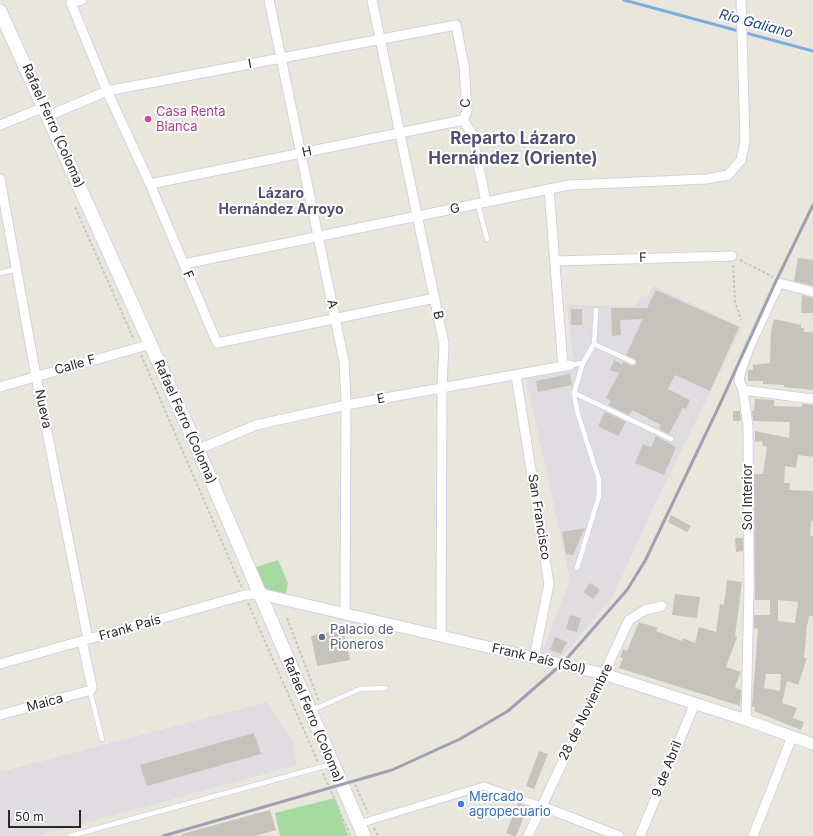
<!DOCTYPE html>
<html>
<head>
<meta charset="utf-8">
<style>
  body { margin:0 }
  #map { position:relative; width:813px; height:836px; overflow:hidden; background:#e9e7dc; font-family:Inter,sans-serif }
  canvas { display:block }
  .scale { position:absolute; left:8px; top:810px; width:73px; height:18px; box-sizing:border-box; border:2px solid #292929; border-top:0; padding-left:5px; font-size:12px; line-height:14px; white-space:nowrap; color:#292929; -webkit-text-stroke:3px #fff; paint-order:stroke }
</style>
</head>
<body>
<div id="map">
<canvas width="813" height="836"></canvas>
<div class="scale">50 m</div>
</div>
<script>
const c = document.querySelector('canvas').getContext('2d');
c.lineJoin = 'round';
function fillPath(path, color) {
  c.fillStyle = color;
  c.fill(path, 'evenodd');
}
function shape(rows) {
  const path = new Path2D();
  for (const r of rows) {
    path.moveTo(r[0], r[1]);
    for (let i = 2; i < r.length; i += 2) path.lineTo(r[i], r[i + 1]);
  }
  return path;
}
function strokePath(path, color, width, dash) {
  c.strokeStyle = color;
  c.lineWidth = width;
  c.lineCap = dash ? 'butt' : 'round';
  c.setLineDash(dash || []);
  c.stroke(path);
}
function drawText(font, color, halo, rows, align = 'center') {
  c.font = font + ' Inter,sans-serif';
  c.lineWidth = 4;
  c.setLineDash([]);
  c.textBaseline = 'middle';
  c.strokeStyle = halo;
  c.fillStyle = color;
  for (const [text, x, y, turn = 0] of rows) {
    c.save();
    c.translate(x, y);
    c.rotate((+turn || 0) * Math.PI / 180);
    c.textAlign = isNaN(turn) ? turn : align;
    if (halo) c.strokeText(text, 0, 0);
    c.fillText(text, 0, 0);
    c.restore();
  }
}
fillPath(shape([
  [653,286,742,327,654,506,612,598,561,658,542,652,570,579,526,379,574,370,567,305,635,306,641,296,648,297],
  [267,702,292,740,297,765,38,836,0,836,0,772]
]), '#dfdce2');
fillPath(shape([
  [278,560,288,583,286,594,270,590,264,587,256,567],
  [335,798,348,836,280,836,275,813]
]), '#a5d99f');
strokePath(shape([
  [624,0,813,51]
]), '#7baddf', 3);
fillPath(shape([
  [798,258,813,260,813,286,794,281],
  [656,290,739,327,710,391,675,375,668,389,690,400,686,409,683,408,669,434,659,429,661,425,632,410,629,415,608,405,611,401,606,398,619,373,610,370,614,360,622,365,623,362,633,366,637,363,635,359,626,355,643,319,620,320,621,335,612,336,611,308,647,308],
  [802,295,813,298,813,313,801,313],
  [571,309,582,309,582,325,571,325],
  [774,319,801,325,801,328,804,328,804,332,813,332,813,390,784,387,784,385,763,384,763,381,748,381,748,370,753,370,753,365,770,363,771,331],
  [570,374,572,385,538,392,536,381],
  [755,399,774,400,774,406,802,407,802,404,813,405,813,457,798,455,796,468,785,466,784,483,790,483,789,490,813,491,813,521,811,521,810,536,813,536,813,616,809,616,808,624,807,624,804,658,807,658,798,685,787,681,782,703,797,708,793,718,804,722,801,730,754,711,755,707,752,707,758,629,754,628,754,615,770,615,770,600,755,600,754,474,763,474,767,446,763,446,762,441,755,442,755,431,789,438,790,422,753,421,752,411,754,411],
  [778,600,798,602,795,623,778,621],
  [766,674,781,674,780,691,764,688],
  [733,411,740,411,741,421,733,421],
  [605,412,626,422,618,436,598,426],
  [656,436,676,447,664,475,635,463,643,444,651,447],
  [671,515,691,526,687,532,668,522],
  [585,528,573,555,566,554,562,532],
  [735,538,743,538,743,551,736,552],
  [727,580,742,582,735,636,737,637,726,667,741,672,735,687,741,690,740,706,619,668,623,658,620,657,623,649,627,651,639,622,658,628,656,631,682,641,683,638,695,643,699,627,716,632,720,604,724,605],
  [590,583,600,590,593,599,583,592],
  [675,594,700,597,697,618,672,615],
  [570,615,581,618,577,632,566,629],
  [343,629,350,660,317,666,311,636],
  [555,637,567,642,561,654,550,650],
  [254,733,261,754,147,786,140,765],
  [539,751,548,754,534,789,526,786],
  [518,803,528,807,516,836,513,836,506,833],
  [270,810,276,830,255,836,182,836,182,834]
]), '#c5c3bb');
const service = shape([
  [478,204,487,239],
  [0,273,17,269],
  [594,344,633,362],
  [570,365,583,363],
  [574,393,671,439],
  [577,568,599,496,599,480,577,411,574,393,583,363,594,344,596,310],
  [90,691,102,739],
  [312,710,360,689,386,688],
  [70,836,332,764]
]);
const pedestrian = shape([
  [359,824,484,786,541,806]
]);
const minor = shape([
  [82,0,71,3,107,91,150,184,217,343,435,298],
  [269,0,344,361,346,401,345,613],
  [372,0,444,344,442,388,441,636],
  [48,116,107,91,456,25,464,66,467,111,463,120],
  [463,120,472,134,486,202],
  [0,125,44,107],
  [0,179,36,376,88,639],
  [150,184,463,120],
  [549,189,563,366],
  [555,261,732,256],
  [184,264,569,185,706,179,728,175,741,160,745,142,741,0],
  [516,375,549,584,534,658],
  [0,387,151,344],
  [743,390,813,399],
  [197,450,256,425,346,405,570,365],
  [0,664,245,595,260,594],
  [0,715,91,690,92,687,82,641],
  [746,720,749,588,748,426,743,390,739,380,742,367,751,343,779,283,813,292],
  [541,806,619,836],
  [528,836,629,620,645,610,662,606],
  [640,836,695,703],
  [753,836,792,737]
]);
const tertiary = shape([
  [260,594,604,674,746,720,813,744]
]);
const secondary = shape([
  [0,11,195,443,364,836]
]);
strokePath(service, '#d2d1e0', 6);
strokePath(pedestrian, '#d2d1e0', 9);
strokePath(minor, '#d2d1e0', 11);
strokePath(tertiary, '#d2d1e0', 13);
strokePath(secondary, '#d2d1e0', 15);
strokePath(shape([
  [75,207,134,340],
  [740,260,773,277],
  [733,265,735,301,741,320],
  [141,355,242,588],
  [248,603,318,762],
  [287,618,319,701],
  [323,773,350,835],
  [353,780,368,813],
  [374,828,378,836]
]), '#c7c7c7', 2, [3, 2]);
strokePath(service, '#fff', 4.5);
strokePath(pedestrian, '#fff', 7);
strokePath(minor, '#fff', 9);
strokePath(tertiary, '#fff', 11);
strokePath(secondary, '#fff', 13);
strokePath(shape([
  [163,836,392,770,460,739,508,711,562,664,627,590,645,561,720,404,777,279,813,205]
]), '#a1a0b1', 3);
for (const [x, y, r, color] of [
  [148,119,4,"#d1479c"],
  [322,637,4,"#5c6f8a"],
  [461,804,4,"#3f7fe0"]
]) {
  const dot = new Path2D();
  dot.arc(x, y, r, 0, 2 * Math.PI);
  c.fillStyle = color;
  c.fill(dot);
  strokePath(dot, '#fff', 1.5);
}
drawText('13px', '#292929', '#fff', [
  ["I",250,64,-11],
  ["C",466,103,-90],
  ["Rafael Ferro (Coloma)",53,126,66],
  ["H",307,152,-12],
  ["G",455,209,-12],
  ["F",643,258,-2],
  ["F",188,275,67],
  ["A",332,304,78],
  ["B",438,315,78],
  ["Calle F",75,365,-16],
  ["E",381,399,-10],
  ["Nueva",43,409,78],
  ["Rafael Ferro (Coloma)",185,422,66],
  ["Sol Interior",748,497,-90],
  ["San Francisco",539,517,81],
  ["Frank País",130,628,-16],
  ["Frank País (Sol)",539,659,13],
  ["Maica",45,703,-15],
  ["28 de Noviembre",586,712,-64],
  ["Rafael Ferro (Coloma)",313,720,67],
  ["9 de Abril",667,769,-68]
]);
drawText('13px', '#b23c85', '#fff', [
  ["Casa Renta",156,112],
  ["Blanca",156,127]
], 'left');
drawText('13px', '#4e5e75', '#fff', [
  ["Palacio de",330,630],
  ["Pioneros",330,645]
], 'left');
drawText('13px', '#366cbe', '#fff', [
  ["Mercado",469,797],
  ["agropecuario",469,812]
], 'left');
drawText('italic 14px', '#1d4a88', '#fff', [
  ["Río Galiano",756,24,15]
]);
drawText('bold 14px', '#514f73', '#fff', [
  ["Lázaro",281,194],
  ["Hernández Arroyo",281,210]
]);
drawText('bold 17px', '#514f73', '#fff', [
  ["Reparto Lázaro",513,139],
  ["Hernández (Oriente)",513,159]
]);
</script>
</body>
</html>
